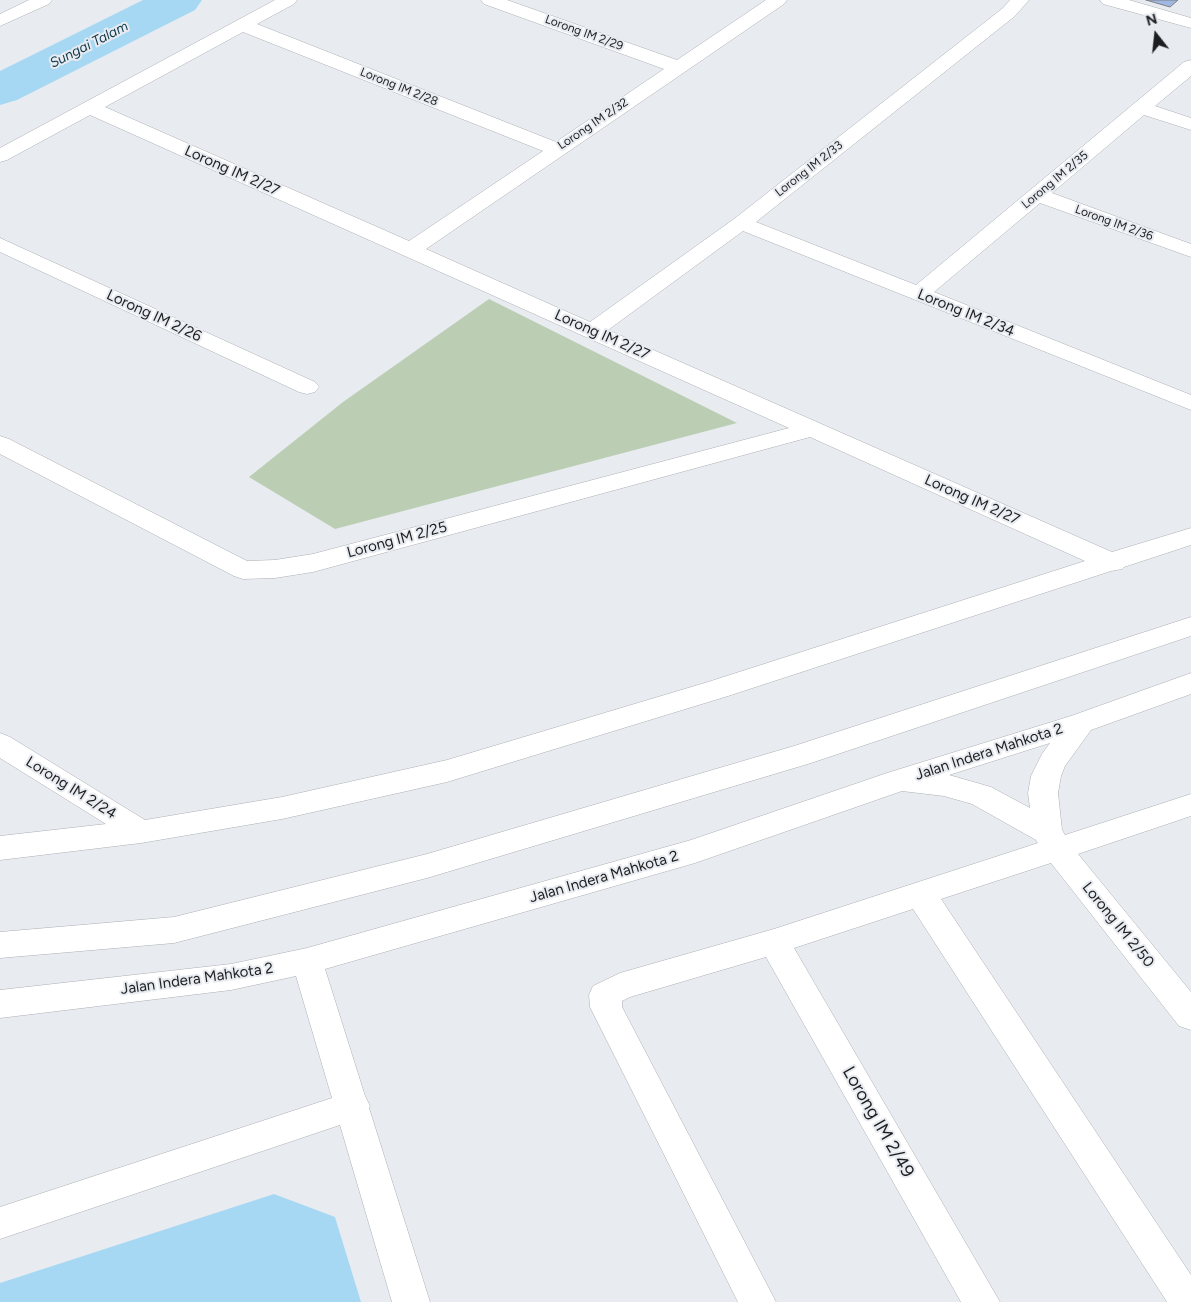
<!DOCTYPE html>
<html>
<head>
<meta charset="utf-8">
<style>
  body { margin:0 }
  #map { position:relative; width:1191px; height:1302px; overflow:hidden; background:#e8ecf1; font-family:Figtree,sans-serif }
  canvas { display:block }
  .north { position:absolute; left:1131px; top:10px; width:50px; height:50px; -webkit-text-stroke:4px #e8ecf1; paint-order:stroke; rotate:344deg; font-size:14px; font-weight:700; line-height:20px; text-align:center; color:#1d1e20 }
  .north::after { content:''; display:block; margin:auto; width:18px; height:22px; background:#1d1e20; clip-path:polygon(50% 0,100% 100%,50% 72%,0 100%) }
</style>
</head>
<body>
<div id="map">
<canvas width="1191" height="1302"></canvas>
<div class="north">N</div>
</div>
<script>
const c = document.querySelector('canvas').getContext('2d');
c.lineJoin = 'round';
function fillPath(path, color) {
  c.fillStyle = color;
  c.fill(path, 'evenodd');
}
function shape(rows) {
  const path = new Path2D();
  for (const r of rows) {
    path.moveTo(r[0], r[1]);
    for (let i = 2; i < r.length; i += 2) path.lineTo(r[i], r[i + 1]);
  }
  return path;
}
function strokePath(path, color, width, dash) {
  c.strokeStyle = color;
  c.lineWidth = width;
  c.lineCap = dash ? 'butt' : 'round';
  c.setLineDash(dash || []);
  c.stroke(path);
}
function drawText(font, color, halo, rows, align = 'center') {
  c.font = font + ' Figtree,sans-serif';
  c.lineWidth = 4;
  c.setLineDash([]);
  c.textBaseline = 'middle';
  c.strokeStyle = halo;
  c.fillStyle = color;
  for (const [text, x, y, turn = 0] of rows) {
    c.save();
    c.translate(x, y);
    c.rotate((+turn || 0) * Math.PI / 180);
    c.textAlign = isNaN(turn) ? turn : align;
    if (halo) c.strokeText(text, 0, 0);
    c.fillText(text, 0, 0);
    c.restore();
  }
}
fillPath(shape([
  [489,299,737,423,335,529,249,477,343,402]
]), '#bbceb4');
fillPath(shape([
  [274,1194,335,1217,361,1302,0,1302,0,1283]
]), '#a7d8f3');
fillPath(shape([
  [143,0,202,0,195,10,17,100,0,105,0,71,143,0]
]), '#a7d8f3');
const building = shape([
  [1146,0,1178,0,1170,7,1146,0]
]);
fillPath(building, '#a0b8e1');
strokePath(building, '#7d8085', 1);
const minor = shape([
  [29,0,52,0,49,4,0,26,0,14,29,0],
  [275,0,297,0,294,4,257,24,556,142,664,69,484,4,481,0,507,0,677,60,766,0,787,0,784,4,426,249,590,322,734,219,1003,8,1010,0,1029,0,1015,16,756,222,916,285,1184,62,1191,60,1191,76,1155,106,1191,118,1191,130,1144,115,1052,193,1191,244,1191,257,1040,203,934,292,1191,395,1191,410,743,231,608,330,1112,552,1191,528,1191,545,1124,567,1122,569,1111,571,728,696,447,782,282,819,141,843,0,860,0,836,106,824,0,758,0,733,10,737,145,820,282,797,447,760,708,682,1085,561,810,437,313,572,275,578,243,579,234,576,0,454,0,436,9,439,247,561,275,560,313,554,789,428,90,115,7,160,0,162,0,148,275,0],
  [243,32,543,151,409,241,105,107,243,32],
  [1100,0,1129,0,1191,18,1191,28,1103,4,1100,0],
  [0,238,315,382,319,387,315,392,307,394,299,392,0,252,0,238],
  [1191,617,1191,636,811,763,427,878,174,943,0,958,0,932,174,917,427,854,794,746,1191,617],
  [1191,673,1191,694,1091,730,1065,766,1061,776,1058,793,1062,830,1065,835,1191,794,1191,816,1078,854,1191,992,1191,1030,1179,1026,1051,863,941,899,1191,1275,1191,1302,1167,1302,913,909,794,948,1000,1302,961,1302,766,957,630,997,622,1001,622,1007,776,1302,738,1302,590,1007,589,995,593,986,620,973,774,929,1038,843,1036,840,972,804,944,796,902,791,695,863,325,969,365,1096,370,1106,369,1108,430,1302,392,1302,340,1125,0,1239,0,1207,332,1098,296,976,231,990,0,1018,0,990,231,964,307,948,691,840,887,773,1071,716,1191,673],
  [1050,743,1042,754,1031,776,1028,793,1030,808,991,787,949,775,1050,743]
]);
strokePath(minor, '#acafb4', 1);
fillPath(minor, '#fff');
drawText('12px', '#1d1e20', '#e8ecf1', [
  ["Lorong IM 2/29",584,33,20],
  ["Lorong IM 2/28",399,87,22],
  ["Lorong IM 2/32",593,124,-34],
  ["Lorong IM 2/33",809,169,-38],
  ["Lorong IM 2/35",1055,180,-40],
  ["Lorong IM 2/36",1114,223,20]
]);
drawText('italic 14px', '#0f394c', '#e8ecf1', [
  ["Sungai Talam",89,45,-27]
]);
drawText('15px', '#1d1e20', '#e8ecf1', [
  ["Lorong IM 2/27",232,171,24],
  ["Lorong IM 2/34",966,313,22],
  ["Lorong IM 2/26",154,316,25],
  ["Lorong IM 2/27",602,335,24],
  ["Lorong IM 2/27",972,500,24],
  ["Lorong IM 2/25",397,540,-15],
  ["Jalan Indera Mahkota 2",989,752,-18],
  ["Lorong IM 2/24",71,788,32],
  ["Jalan Indera Mahkota 2",604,877,-16],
  ["Lorong IM 2/50",1118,925,51],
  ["Jalan Indera Mahkota 2",197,979,-8]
]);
drawText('18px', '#1d1e20', '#e8ecf1', [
  ["Lorong IM 2/49",878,1122,60]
]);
</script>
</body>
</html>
